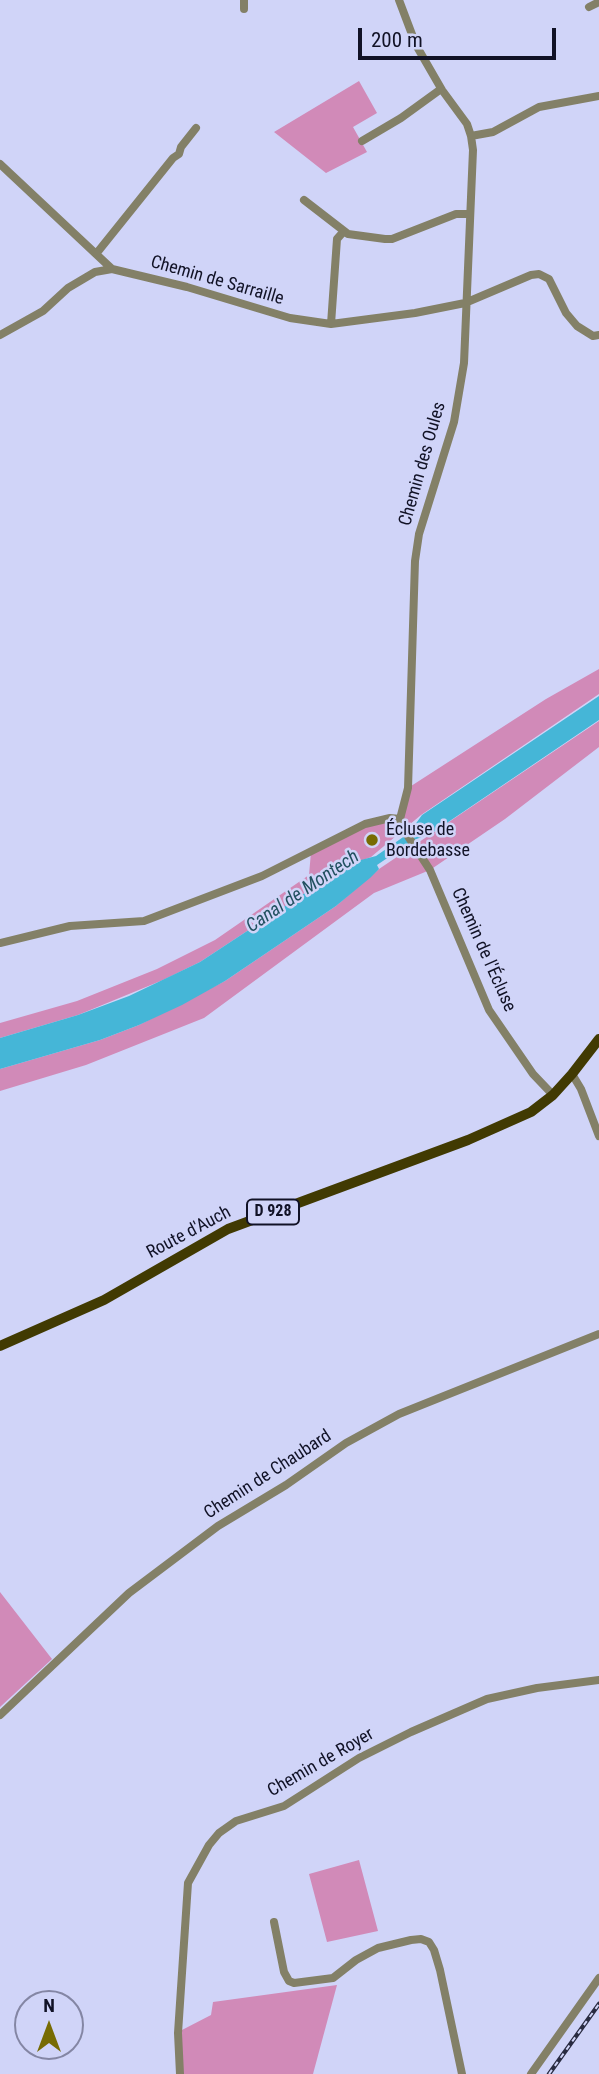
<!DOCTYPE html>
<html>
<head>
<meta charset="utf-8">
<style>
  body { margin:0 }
  #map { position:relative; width:599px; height:2074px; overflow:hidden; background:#d0d4f8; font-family:"Roboto Condensed",sans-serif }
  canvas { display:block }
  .north { position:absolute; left:14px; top:1990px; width:70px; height:70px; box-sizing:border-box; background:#d0d4f8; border:2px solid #8486a4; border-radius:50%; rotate:0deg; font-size:19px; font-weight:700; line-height:28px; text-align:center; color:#111226 }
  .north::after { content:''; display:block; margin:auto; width:24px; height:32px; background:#776b03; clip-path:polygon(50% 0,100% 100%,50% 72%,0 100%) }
  .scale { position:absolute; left:358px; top:28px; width:198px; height:32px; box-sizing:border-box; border:4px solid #111226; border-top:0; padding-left:9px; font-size:21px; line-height:24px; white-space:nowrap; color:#111226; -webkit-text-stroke:5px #d0d4f8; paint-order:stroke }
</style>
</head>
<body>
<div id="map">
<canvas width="599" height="2074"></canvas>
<div class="north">N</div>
<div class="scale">200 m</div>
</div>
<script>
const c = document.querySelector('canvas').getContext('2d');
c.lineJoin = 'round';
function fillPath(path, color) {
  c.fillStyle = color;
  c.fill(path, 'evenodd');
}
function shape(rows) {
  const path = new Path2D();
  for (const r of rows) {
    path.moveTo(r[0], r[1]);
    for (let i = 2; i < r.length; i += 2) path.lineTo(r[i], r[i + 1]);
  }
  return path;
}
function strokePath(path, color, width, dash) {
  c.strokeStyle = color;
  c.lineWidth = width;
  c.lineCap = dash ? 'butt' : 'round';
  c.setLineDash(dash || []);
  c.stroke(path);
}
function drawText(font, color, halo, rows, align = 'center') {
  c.font = font + ' "Roboto Condensed",sans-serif';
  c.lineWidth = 5;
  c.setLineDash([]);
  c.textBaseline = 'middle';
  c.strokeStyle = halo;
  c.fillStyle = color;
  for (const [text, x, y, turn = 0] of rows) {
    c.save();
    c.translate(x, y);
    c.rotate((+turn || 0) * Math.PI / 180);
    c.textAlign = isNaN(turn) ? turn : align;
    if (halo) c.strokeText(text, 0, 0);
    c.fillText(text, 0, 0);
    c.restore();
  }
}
fillPath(shape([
  [359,81,377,113,353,127,367,152,326,173,274,132],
  [599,669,599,694,421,815,371,857,343,868,200,962,163,980,78,1015,0,1038,0,1023,77,1001,157,969,215,940,309,875,311,852,365,824,400,819,408,788,546,699],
  [599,721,599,747,505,819,430,870,374,893,204,1018,86,1065,0,1091,0,1069,100,1040,139,1025,225,981,336,906,379,869],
  [0,1592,52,1659,0,1707],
  [359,1860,378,1931,327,1942,309,1874],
  [337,1985,313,2074,182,2074,182,2030,211,2015,213,2002]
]), '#d18ab8');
fillPath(shape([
  [599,696,599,720,432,833,414,840,377,865,379,869,370,878,336,906,225,981,182,1005,139,1025,100,1040,0,1069,0,1038,78,1015,129,996,200,962,343,868,357,861,376,856,409,833,422,815]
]), '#45b6d7');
strokePath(shape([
  [399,0,416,45,442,90,467,124,471,136,473,150,464,363,454,422,419,534,415,561,408,788,400,819,402,827,430,870,489,1010,533,1074,553,1095],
  [589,7,599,2],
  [244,9,244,0],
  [471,136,493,132,539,107,599,96],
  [362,141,401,118,441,89],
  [0,164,112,269,187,287,290,318,331,324,415,313,465,303,531,275,539,274,549,279,566,313,577,326,593,336,599,335],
  [304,200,348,234,385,239,392,239,456,214,469,214],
  [96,254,173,158,179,154,181,147,196,128],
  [331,324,337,239,344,231],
  [0,335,43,311,68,288,95,272,112,269],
  [0,943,70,926,144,921,262,876,365,824,390,818,400,819],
  [572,1074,581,1089,599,1136],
  [0,1715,129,1593,218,1526,286,1485,346,1443,399,1414,599,1334],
  [274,1922,284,1972,289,1981,294,1983,333,1978,356,1960,378,1948,411,1940,421,1939,429,1942,434,1950,440,1970,462,2074],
  [180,2074,178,2033,188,1883,209,1845,219,1833,236,1821,284,1806,359,1758,411,1732,487,1699,537,1688,599,1680],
  [531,2074,599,1978]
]), '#838067', 8);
strokePath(shape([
  [0,1346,104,1300,228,1229,468,1140,531,1112,553,1095,572,1074,599,1039]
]), '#413a02', 10);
const rail = shape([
  [549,2074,599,2004]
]);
strokePath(rail, '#292b41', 4.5);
strokePath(rail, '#d0d4f8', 2, [5]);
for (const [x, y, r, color] of [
  [372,840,7,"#776b03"]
]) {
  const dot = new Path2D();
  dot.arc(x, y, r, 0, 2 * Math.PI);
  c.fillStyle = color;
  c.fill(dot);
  strokePath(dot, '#d0d4f8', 2.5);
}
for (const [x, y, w] of [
  [273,1212,52]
]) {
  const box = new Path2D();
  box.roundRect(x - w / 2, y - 12.5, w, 25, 5);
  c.fillStyle = '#d0d4f8';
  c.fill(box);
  strokePath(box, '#111226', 2);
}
drawText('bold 16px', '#111226', null, [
  ["D 928",273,1212]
]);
drawText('18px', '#111226', '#d0d4f8', [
  ["Chemin de Sarraille",217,281,16],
  ["Chemin des Oules",423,464,-74],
  ["Chemin de l'Écluse",483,950,66],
  ["Route d'Auch",189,1233,-28],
  ["Chemin de Chaubard",268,1475,-33],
  ["Chemin de Royer",321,1763,-30]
]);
drawText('18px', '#111226', '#d0d4f8', [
  ["Écluse de",386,830],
  ["Bordebasse",386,851]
], 'left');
drawText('italic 19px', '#225160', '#d0d4f8', [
  ["Canal de Montech",303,892,-34]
]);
</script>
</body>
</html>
